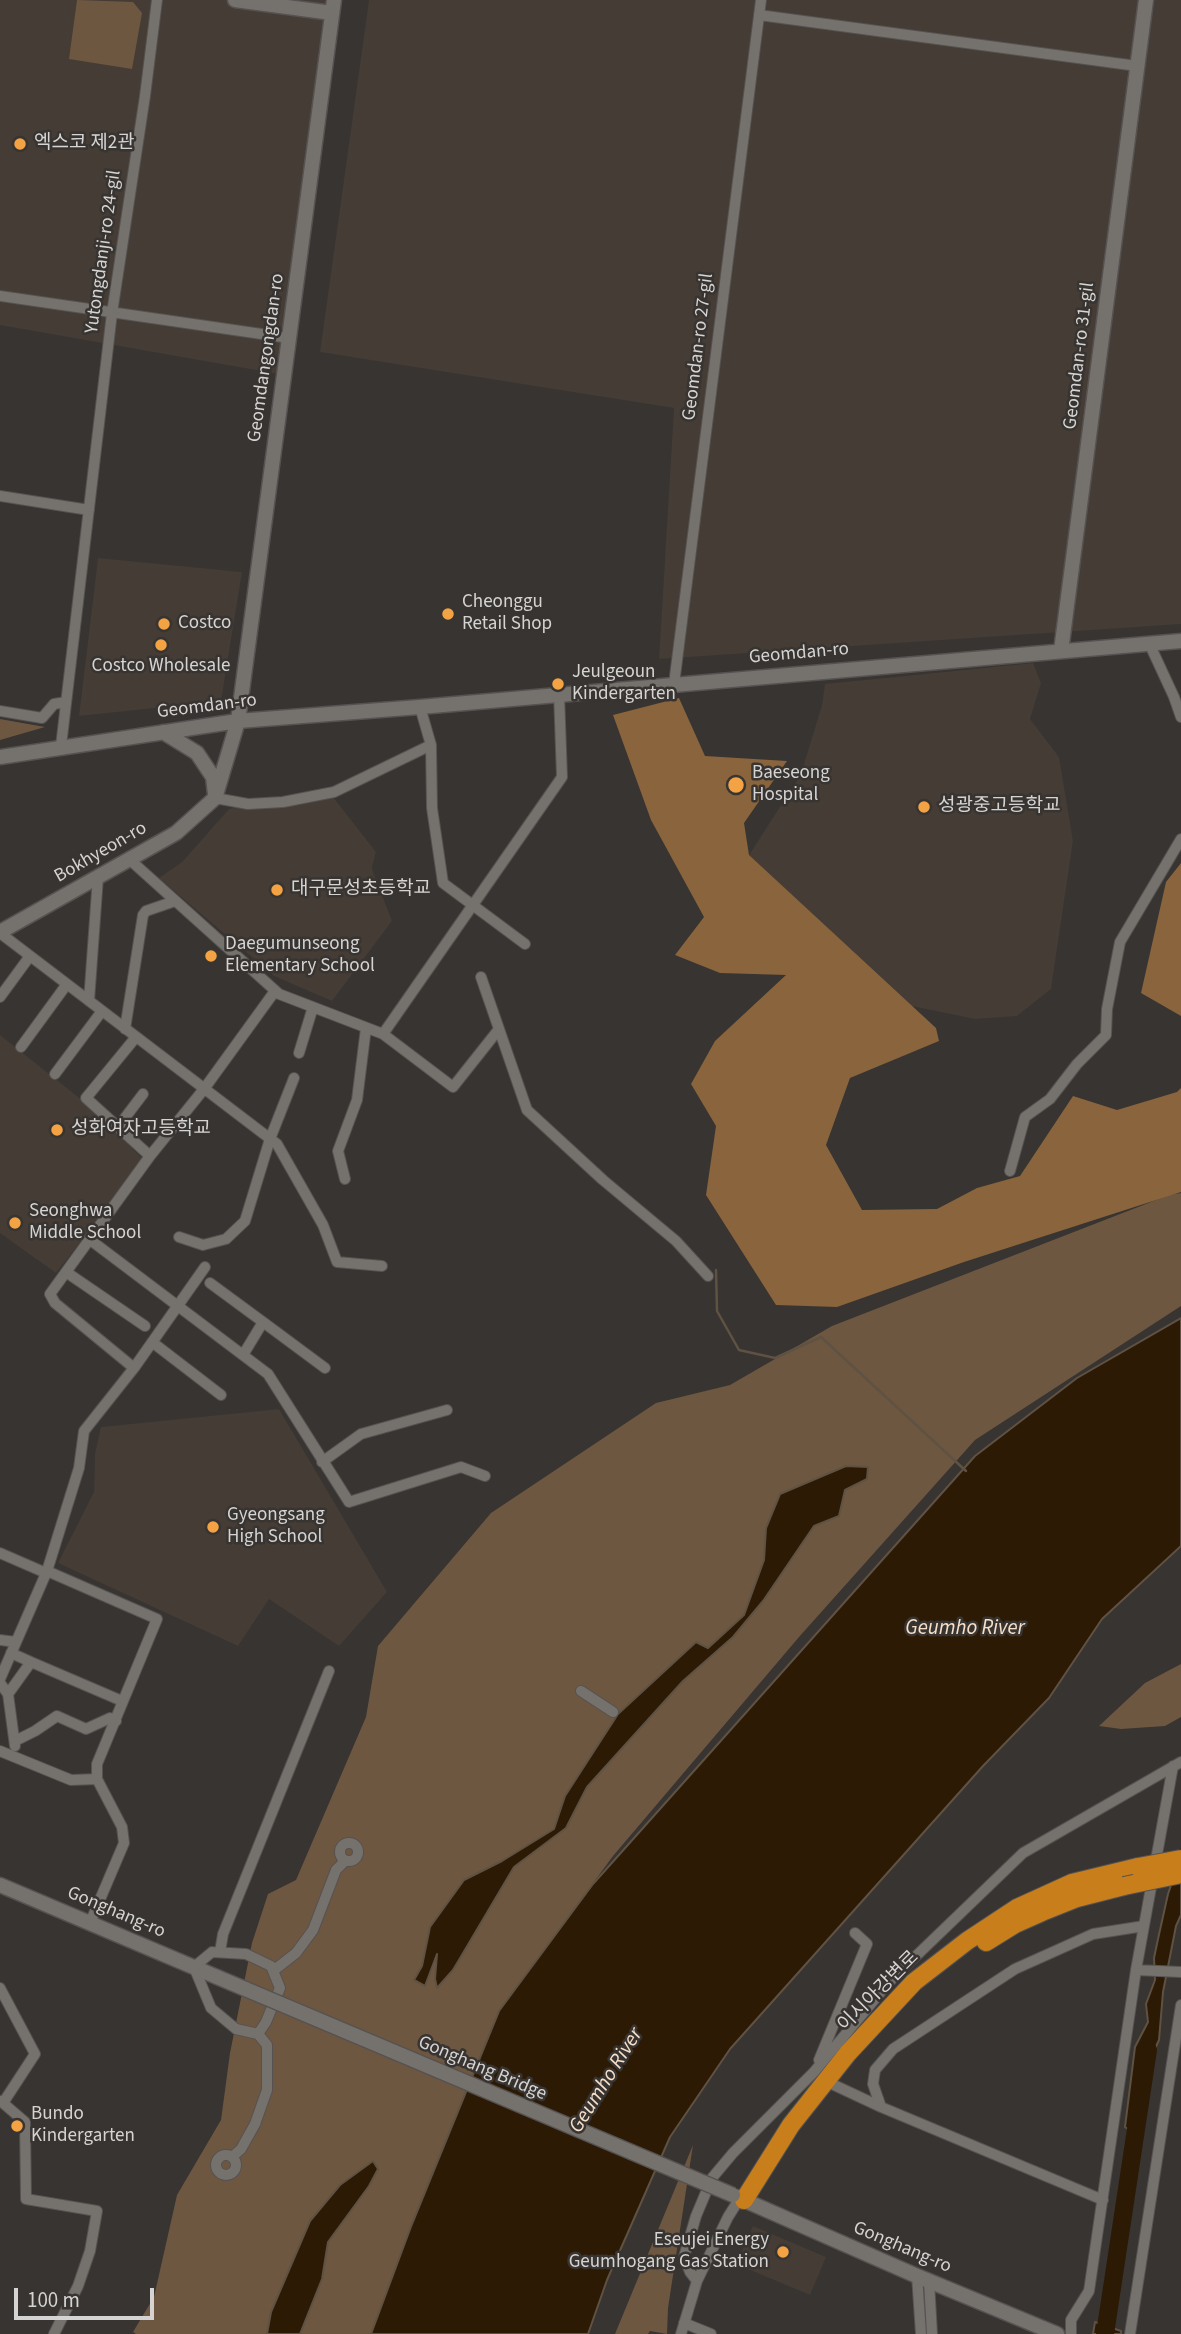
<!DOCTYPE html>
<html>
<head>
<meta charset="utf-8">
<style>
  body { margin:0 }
  #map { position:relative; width:1181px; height:2334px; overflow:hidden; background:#373431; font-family:"Source Sans 3",sans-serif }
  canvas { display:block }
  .scale { position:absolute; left:14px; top:2288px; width:140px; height:32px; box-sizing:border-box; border:4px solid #d6d4d3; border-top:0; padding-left:9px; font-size:21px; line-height:24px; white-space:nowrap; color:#d6d4d3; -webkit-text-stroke:5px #373431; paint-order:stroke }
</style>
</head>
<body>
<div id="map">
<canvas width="1181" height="2334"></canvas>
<div class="scale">100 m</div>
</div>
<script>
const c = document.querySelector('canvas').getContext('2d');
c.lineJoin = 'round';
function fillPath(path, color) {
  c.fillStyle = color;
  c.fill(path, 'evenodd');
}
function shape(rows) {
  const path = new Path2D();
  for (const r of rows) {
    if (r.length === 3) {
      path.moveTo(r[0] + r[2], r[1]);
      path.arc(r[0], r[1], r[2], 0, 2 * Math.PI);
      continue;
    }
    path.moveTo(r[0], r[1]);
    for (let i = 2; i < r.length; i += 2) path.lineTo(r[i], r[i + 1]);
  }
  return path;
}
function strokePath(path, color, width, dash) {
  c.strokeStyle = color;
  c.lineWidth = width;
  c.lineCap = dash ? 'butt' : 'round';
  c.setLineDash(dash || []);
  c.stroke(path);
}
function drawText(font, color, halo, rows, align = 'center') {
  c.font = font + ' "Source Sans 3","Noto Sans KR",sans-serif';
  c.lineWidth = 5;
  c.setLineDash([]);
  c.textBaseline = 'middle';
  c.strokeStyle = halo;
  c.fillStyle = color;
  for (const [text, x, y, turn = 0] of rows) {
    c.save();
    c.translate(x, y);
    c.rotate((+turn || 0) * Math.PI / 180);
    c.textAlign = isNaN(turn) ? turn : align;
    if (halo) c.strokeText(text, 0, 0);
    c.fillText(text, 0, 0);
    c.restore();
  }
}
fillPath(shape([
  [0,0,329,0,284,375,0,325],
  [369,0,1181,0,1181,624,659,659,674,408,320,352],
  [98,558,242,572,221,701,79,716],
  [1033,663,1041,683,1030,719,1059,757,1073,841,1051,989,1017,1016,975,1019,892,1002,749,855,801,774,822,705,825,684],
  [333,797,376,852,372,867,373,872,392,921,332,1001,274,976,159,878,182,862,229,809,243,805,290,805],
  [0,1035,82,1100,144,1160,56,1273,0,1233],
  [279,1409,387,1592,339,1646,269,1599,238,1646,58,1563,94,1492,95,1454,101,1427],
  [753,2226,826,2257,810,2295,736,2264]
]), '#443c35');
fillPath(shape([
  [77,0,133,2,142,13,132,69,69,59],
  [0,719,45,727,0,740],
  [1181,1193,1181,1306,975,1440,799,1637,613,1856,499,2011,456,2136,378,2334,136,2334,133,2332,154,2297,177,2195,221,2120,230,2053,252,1943,268,1894,296,1880,366,1717,378,1646,491,1513,656,1403,730,1385,832,1326,1169,1195],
  [1181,1664,1181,1717,1165,1726,1121,1729,1099,1726,1145,1683],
  [693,2145,668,2308,667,2334,650,2331,648,2334,615,2334]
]), '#6e5740');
fillPath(shape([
  [679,698,705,756,787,761,744,823,749,855,936,1028,939,1041,850,1078,826,1145,862,1210,937,1209,977,1188,1020,1176,1073,1096,1117,1110,1177,1092,1181,1088,1181,1192,964,1262,837,1307,776,1305,706,1195,716,1126,691,1084,715,1041,786,975,720,973,675,955,704,917,651,820,613,715],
  [1181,863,1181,1016,1141,993,1166,882]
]), '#89643d');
const water = shape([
  [1181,1318,1181,1546,1102,1619,1049,1698,983,1766,730,2049,670,2137,607,2280,588,2334,371,2334,412,2224,499,2011,593,1884,975,1456,1077,1378,1181,1318],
  [846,1466,868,1467,867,1479,845,1490,839,1516,814,1526,763,1601,733,1637,683,1681,587,1787,566,1828,514,1867,453,1970,437,1988,435,1979,437,1954,425,1986,414,1980,422,1966,430,1927,464,1880,502,1861,554,1829,565,1796,618,1714,696,1642,708,1648,744,1615,764,1560,766,1528,780,1494,846,1466],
  [1181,1856,1181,1915,1176,1926,1163,1992,1159,2040,1144,2073,1132,2132,1125,2127,1135,2047,1148,2022,1146,2004,1155,1980,1154,1958,1158,1939,1168,1894,1181,1856],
  [373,2161,378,2169,369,2186,328,2242,322,2279,300,2334,267,2334,271,2312,310,2221,340,2185,373,2161],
  [1095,2322,1121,2331,1121,2334,1093,2334,1095,2322]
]);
fillPath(water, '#2c1a05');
strokePath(water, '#5f5243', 2);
strokePath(shape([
  [716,1270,717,1311,739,1350,775,1358,821,1337,966,1471]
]), '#5f5243', 2.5);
strokePath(shape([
  [1105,2334,1148,2050]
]), '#2c1a05', 18);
const street = shape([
  [759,15,1137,66],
  [0,296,289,338],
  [0,496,89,510],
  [1149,643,1174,697,1181,717],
  [674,684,761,0],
  [420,707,431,745,432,808,443,883,525,944],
  [0,711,42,718,54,704,66,702],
  [61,746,112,313,145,96,157,0],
  [215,798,248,804,283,802,334,792,431,745],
  [129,859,279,994,383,1034,453,1087,499,1029],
  [0,933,277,1144,323,1225,337,1262,382,1266],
  [481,977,527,1110,603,1180,676,1241,708,1276],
  [0,997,30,956],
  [89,1001,98,877],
  [125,1029,143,915,146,911,175,901],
  [383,1034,562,777,559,694],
  [136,1037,86,1098,150,1156],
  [21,1047,67,984],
  [299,1053,313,1007],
  [55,1074,102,1011],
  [118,1127,143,1094],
  [1010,1171,1025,1117,1050,1099,1077,1064,1106,1035,1107,1009,1120,942,1181,839],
  [345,1179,338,1151,357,1100,366,1028],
  [179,1237,203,1245,226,1239,245,1221,270,1139,294,1078],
  [89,1239,268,1374,349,1502,461,1467,485,1476],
  [66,1272,145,1326],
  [210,1283,263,1322,243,1355],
  [263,1322,325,1368],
  [152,1342,221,1395],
  [134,1368,205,1267],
  [322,1462,361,1434,447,1410],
  [0,1553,46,1573],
  [47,1571,157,1619,97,1764,97,1779,122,1827,124,1843,90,1923],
  [0,1640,16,1642],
  [31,1662,122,1701],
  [0,1679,47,1571,79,1468,84,1431,134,1368,55,1303,50,1294,150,1156,204,1089,275,991],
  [0,1683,8,1694,15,1746],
  [581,1691,613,1712],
  [8,1694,31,1662,11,1653],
  [15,1741,35,1731,57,1716,86,1729,110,1718,116,1721],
  [0,1751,71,1780,97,1779],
  [349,1852,9],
  [212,1952,246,1954,271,1966,280,1988,266,2022,258,2034,236,2029,211,2008,194,1967,212,1952],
  [220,1952,223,1934,329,1671],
  [1136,1970,1173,1766],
  [273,1971,296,1953,313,1930,336,1870,345,1861],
  [0,1988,35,2054,3,2103,0,2101],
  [819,2060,867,1944,855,1933],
  [834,2085,881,2107],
  [3,2103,25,2122,26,2199,97,2211,90,2251,78,2286,54,2334],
  [226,2165,10],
  [232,2157,241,2149,255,2124,267,2090,267,2045,258,2034],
  [1103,2200,881,2107,873,2084,875,2070,893,2049,1015,1969,1093,1934,1144,1926],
  [917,2276,921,2334],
  [697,2281,690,2272,684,2257,696,2216,712,2178,733,2153,814,2072,889,1982,1023,1853,1181,1762],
  [929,2281,932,2334],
  [684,2323,711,2334],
  [681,2334,697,2281,728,2217,740,2198],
  [1071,2334,1071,2320,1089,2291,1136,1970,1181,1972],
  [1130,2334,1181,2005]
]);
const secondary = shape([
  [235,0,332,13],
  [1061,651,1146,0],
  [163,732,197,753,213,777,215,794],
  [0,757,238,721,420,707,1181,641],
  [0,932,176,833,215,798,238,721,334,0],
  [0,1885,217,1977],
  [737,2197,917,2276,1057,2334]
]);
const highway = shape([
  [986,1942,1015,1924,1042,1912,1077,1898,1124,1886],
  [744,2200,791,2125,848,2053,914,1982,967,1941,1017,1908,1072,1883,1138,1867]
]);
strokePath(street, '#555251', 12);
strokePath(secondary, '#555251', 17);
strokePath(highway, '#555251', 20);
strokePath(street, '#75726e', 10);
strokePath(secondary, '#75726e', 14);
strokePath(highway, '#c87e1b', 18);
const secondaryBridge = shape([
  [217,1977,733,2195]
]);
const highwayBridge = shape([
  [1138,1867,1181,1859],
  [1124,1886,1181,1874]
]);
strokePath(secondaryBridge, '#555251', 17, []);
strokePath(highwayBridge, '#555251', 20, []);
strokePath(secondaryBridge, '#75726e', 14);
strokePath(highwayBridge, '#c87e1b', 18);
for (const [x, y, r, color] of [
  [20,144,7,"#f4a344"],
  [448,614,7,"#f4a344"],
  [164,624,7,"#f4a344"],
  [161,645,7,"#f4a344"],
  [558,684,7,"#f4a344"],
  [736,785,9,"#f4a344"],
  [924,807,7,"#f4a344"],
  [277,890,7,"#f4a344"],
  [211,956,7,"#f4a344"],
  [57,1130,7,"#f4a344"],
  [15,1223,7,"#f4a344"],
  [213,1527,7,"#f4a344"],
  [17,2126,7,"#f4a344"],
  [783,2252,7,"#f4a344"]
]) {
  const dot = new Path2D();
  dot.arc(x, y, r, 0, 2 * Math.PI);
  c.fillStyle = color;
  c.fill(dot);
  strokePath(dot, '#373431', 2.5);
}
drawText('19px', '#d6d4d3', '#373431', [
  ["엑스코 제2관",34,144],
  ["Cheonggu",462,603],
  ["Retail Shop",462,625],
  ["Costco",178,624],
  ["Costco Wholesale",161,667,"center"],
  ["Jeulgeoun",572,673],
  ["Kindergarten",572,695],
  ["Baeseong",752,774],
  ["Hospital",752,796],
  ["성광중고등학교",938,807],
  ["대구문성초등학교",291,890],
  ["Daegumunseong",225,945],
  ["Elementary School",225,967],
  ["성화여자고등학교",71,1130],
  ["Seonghwa",29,1212],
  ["Middle School",29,1234],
  ["Gyeongsang",227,1516],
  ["High School",227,1538],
  ["Bundo",31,2115],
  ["Kindergarten",31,2137],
  ["Eseujei Energy",769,2241,"right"],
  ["Geumhogang Gas Station",769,2263,"right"]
], 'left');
drawText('19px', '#d6d4d3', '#373431', [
  ["Yutongdanji-ro 24-gil",104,252,-82],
  ["Geomdan-ro 27-gil",699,347,-83],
  ["Geomdan-ro 31-gil",1080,356,-83],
  ["Geomdangongdan-ro",267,358,-82],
  ["Geomdan-ro",799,654,-5],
  ["Geomdan-ro",207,707,-7],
  ["Bokhyeon-ro",101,853,-30],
  ["Gonghang-ro",116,1913,23],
  ["이시아강변로",879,1992,-45],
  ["Gonghang Bridge",482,2069,23],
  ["Gonghang-ro",902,2248,23]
]);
drawText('italic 21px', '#f7dfc8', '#373431', [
  ["Geumho River",965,1629],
  ["Geumho River",607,2081,-58]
]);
</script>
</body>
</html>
